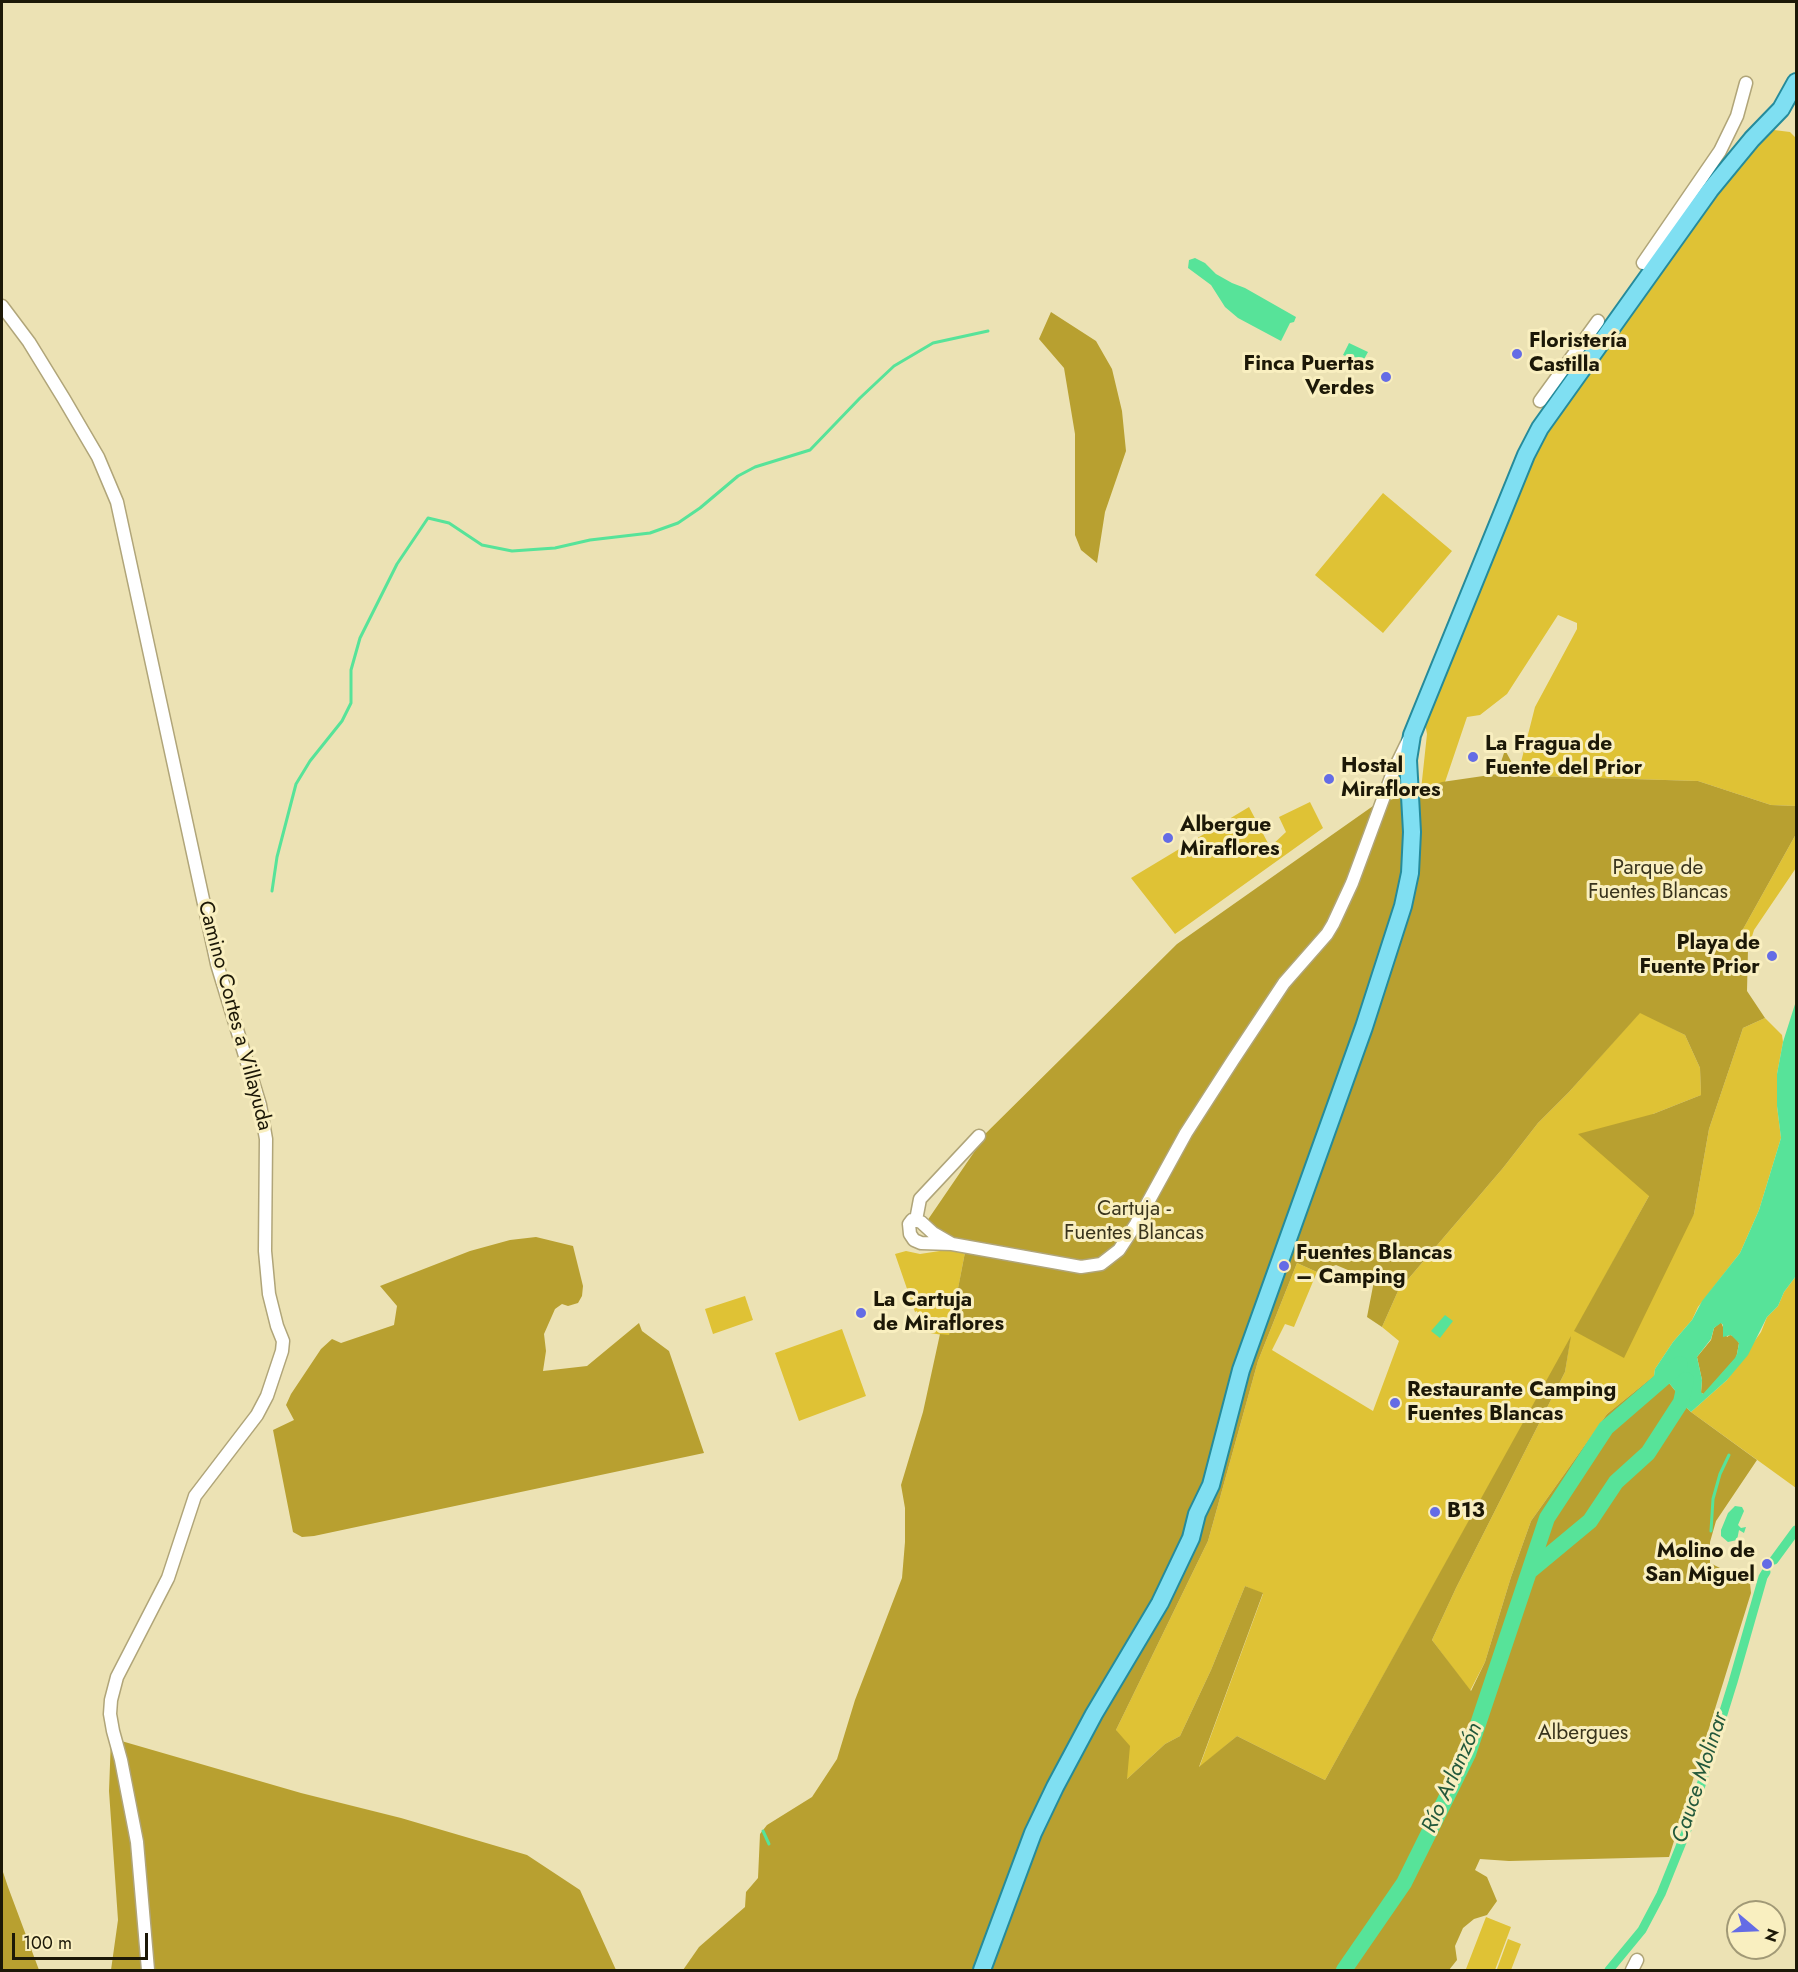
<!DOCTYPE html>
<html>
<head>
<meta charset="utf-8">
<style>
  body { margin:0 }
  #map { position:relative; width:1798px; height:1972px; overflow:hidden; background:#ece2b4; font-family:Jost,sans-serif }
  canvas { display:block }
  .frame { position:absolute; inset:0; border:3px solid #1c1807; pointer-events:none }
  .north { position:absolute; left:1726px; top:1900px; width:60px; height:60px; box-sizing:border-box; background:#f9efc0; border:2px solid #a19976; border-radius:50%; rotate:109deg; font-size:16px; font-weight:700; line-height:24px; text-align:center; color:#1c1807 }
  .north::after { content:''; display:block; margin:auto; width:21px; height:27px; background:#646ce5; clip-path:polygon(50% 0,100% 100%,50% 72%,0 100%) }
  .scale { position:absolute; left:12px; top:1933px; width:136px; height:27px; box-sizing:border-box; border:3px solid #1c1807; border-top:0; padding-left:8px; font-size:18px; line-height:21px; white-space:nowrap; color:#1c1807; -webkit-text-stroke:4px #f9efc0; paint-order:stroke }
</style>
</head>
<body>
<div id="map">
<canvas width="1798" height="1972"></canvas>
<div class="frame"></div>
<div class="north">N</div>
<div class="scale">100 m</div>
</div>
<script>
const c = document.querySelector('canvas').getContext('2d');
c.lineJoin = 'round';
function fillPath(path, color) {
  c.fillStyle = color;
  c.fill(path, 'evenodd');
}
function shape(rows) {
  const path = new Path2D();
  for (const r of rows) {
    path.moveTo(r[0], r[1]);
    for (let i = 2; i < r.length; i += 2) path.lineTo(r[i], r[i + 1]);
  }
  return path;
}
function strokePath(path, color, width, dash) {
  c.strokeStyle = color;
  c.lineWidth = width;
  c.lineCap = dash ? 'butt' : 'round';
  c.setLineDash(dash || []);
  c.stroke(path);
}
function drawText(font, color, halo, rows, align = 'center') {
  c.font = font + ' Jost,sans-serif';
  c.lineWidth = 6;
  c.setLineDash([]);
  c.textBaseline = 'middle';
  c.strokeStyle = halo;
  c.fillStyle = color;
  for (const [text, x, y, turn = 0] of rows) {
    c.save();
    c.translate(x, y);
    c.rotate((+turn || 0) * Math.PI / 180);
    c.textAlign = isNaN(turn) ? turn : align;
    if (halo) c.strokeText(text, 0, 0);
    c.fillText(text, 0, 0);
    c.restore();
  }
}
fillPath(shape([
  [1774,130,1790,132,1796,138,1796,806,1771,805,1698,781,1534,776,1518,774,1535,707,1577,629,1577,623,1558,615,1507,694,1480,715,1467,717,1445,782,1421,790,1427,734,1424,718,1525,468,1554,418,1712,201,1754,146],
  [1383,493,1452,551,1383,633,1315,575],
  [1310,802,1323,828,1175,934,1131,878,1249,807,1270,847,1286,832,1279,817],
  [1796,834,1796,868,1754,930,1748,949,1742,931],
  [1640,1012,1685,1035,1700,1068,1701,1095,1653,1114,1649,1196,1575,1331,1596,1341,1694,1214,1709,1129,1743,1028,1765,1018,1782,1035,1783,1042,1777,1074,1777,1106,1781,1138,1759,1210,1740,1253,1698,1307,1692,1320,1673,1342,1655,1369,1654,1376,1607,1414,1531,1521,1511,1577,1485,1662,1470,1691,1432,1640,1456,1588,1565,1372,1570,1340,1325,1780,1237,1736,1199,1768,1263,1594,1245,1586,1211,1670,1180,1736,1165,1744,1127,1779,1116,1730,1208,1541,1258,1361,1297,1263,1317,1272,1294,1327,1285,1324,1272,1350,1373,1411,1399,1341,1382,1327,1398,1291,1503,1168,1538,1123,1569,1092],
  [966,1247,949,1336,924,1332,917,1311,915,1312,895,1254,906,1251,920,1254],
  [1796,1276,1796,1488,1691,1412,1727,1380,1761,1332,1767,1317,1778,1306,1784,1292],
  [745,1296,753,1320,713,1334,705,1309],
  [842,1329,866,1396,799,1421,775,1353],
  [1486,1917,1511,1927,1495,1970,1469,1970,1466,1969],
  [1508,1939,1521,1944,1511,1970,1500,1970,1497,1969]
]), '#dfc235');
fillPath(shape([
  [1051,312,1096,341,1112,369,1122,411,1126,451,1105,512,1097,563,1081,550,1075,535,1075,434,1064,368,1039,339],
  [1505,750,1518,774,1534,776,1698,781,1771,805,1796,806,1796,834,1742,931,1748,949,1747,991,1765,1018,1743,1028,1709,1129,1694,1214,1624,1358,1574,1331,1649,1196,1578,1134,1653,1114,1701,1095,1700,1068,1685,1035,1640,1013,1569,1092,1538,1123,1503,1168,1398,1291,1382,1327,1367,1317,1374,1281,1336,1265,1317,1272,1297,1263,1258,1361,1208,1541,1116,1730,1130,1746,1127,1779,1165,1744,1180,1736,1211,1670,1245,1586,1263,1593,1199,1767,1237,1736,1325,1780,1571,1336,1565,1372,1456,1588,1432,1640,1471,1691,1485,1662,1511,1577,1531,1521,1607,1414,1654,1376,1665,1378,1677,1393,1681,1402,1691,1412,1757,1460,1716,1521,1710,1542,1710,1563,1750,1583,1751,1593,1669,1857,1509,1861,1480,1859,1475,1870,1487,1877,1497,1901,1487,1915,1474,1919,1463,1928,1455,1946,1457,1960,1449,1970,683,1970,699,1947,745,1907,746,1892,758,1878,760,1834,767,1825,812,1797,837,1759,855,1700,902,1578,905,1542,905,1508,901,1485,923,1412,940,1334,949,1335,967,1242,947,1236,927,1221,981,1142,979,1140,1177,944,1373,806,1442,782,1497,774],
  [536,1237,573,1246,583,1286,582,1296,578,1303,568,1306,562,1304,555,1309,544,1334,546,1351,543,1371,587,1366,639,1323,642,1331,669,1351,704,1453,314,1536,302,1537,293,1532,273,1430,294,1420,286,1405,291,1394,321,1349,332,1339,341,1343,394,1325,397,1306,380,1286,470,1251,510,1240],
  [1721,1322,1727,1337,1730,1335,1734,1336,1739,1343,1737,1354,1736,1358,1704,1394,1701,1393,1702,1380,1697,1357,1711,1340,1714,1328],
  [111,1738,301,1793,401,1818,527,1855,580,1890,616,1970,111,1970,118,1920,109,1791],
  [2,1869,8,1887,39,1970,2,1970]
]), '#b8a030');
fillPath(shape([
  [1195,258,1205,263,1216,274,1232,283,1245,288,1296,317,1294,322,1290,323,1281,341,1238,318,1225,307,1211,285,1188,268,1189,260],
  [1349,343,1368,352,1362,363,1343,355],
  [1796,1001,1796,1276,1784,1292,1778,1306,1767,1317,1748,1355,1727,1380,1691,1412,1681,1402,1677,1393,1665,1378,1654,1376,1655,1369,1673,1342,1692,1320,1702,1301,1740,1253,1759,1210,1781,1138,1777,1106,1777,1074,1783,1042],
  [1721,1323,1723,1325,1723,1337,1731,1335,1739,1343,1737,1354,1735,1358,1703,1394,1701,1392,1702,1380,1697,1357,1711,1339,1714,1328],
  [1445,1315,1453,1321,1440,1338,1431,1331],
  [1735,1506,1742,1507,1744,1511,1738,1525,1741,1528,1746,1527,1744,1533,1739,1530,1737,1540,1728,1542,1721,1536,1721,1530,1728,1513]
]), '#57e399');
strokePath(shape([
  [272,891,277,857,296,784,310,761,342,721,351,703,351,670,360,638,397,564,428,518,449,523,482,545,512,551,555,548,590,540,650,533,678,523,700,508,738,476,755,467,810,450,860,398,894,366,933,343,988,331],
  [1711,1531,1713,1499,1720,1474,1729,1455],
  [763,1831,769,1844]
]), '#57e399', 3);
strokePath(shape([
  [1774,1560,1796,1530],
  [1609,1970,1642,1930,1661,1894,1688,1827,1733,1682,1763,1577,1766,1572]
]), '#57e399', 9);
strokePath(shape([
  [1531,1570,1590,1521,1616,1482,1648,1453,1681,1402,1686,1380],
  [1344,1970,1404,1883,1468,1754,1547,1518,1606,1428,1680,1364]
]), '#57e399', 16);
const minor = shape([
  [1643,263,1720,151,1737,116,1746,83],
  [2,306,29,342,64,399,98,457,117,502,217,964,260,1105,266,1139,265,1251,269,1294,277,1326,283,1341,282,1351,267,1396,257,1415,195,1496,168,1578,117,1677,111,1700,110,1714,113,1731,121,1760,137,1842,148,1970],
  [1540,401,1598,321],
  [916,1220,920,1199,979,1136],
  [952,1244,933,1233,921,1222,912,1220,909,1224,910,1234,914,1240,921,1243,952,1244,1081,1267,1101,1264,1119,1250,1136,1224,1186,1133,1233,1060,1284,983,1327,934,1333,924,1352,883,1393,772,1408,741],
  [1632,1970,1637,1960]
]);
const major = shape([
  [982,1970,1033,1833,1055,1787,1094,1714,1160,1603,1191,1538,1197,1514,1211,1485,1241,1370,1364,1027,1403,906,1410,873,1412,832,1408,760,1412,735,1526,455,1540,428,1710,190,1752,139,1781,109,1796,82]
]);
strokePath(minor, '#b0a579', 15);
strokePath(major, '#258b9b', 20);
strokePath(minor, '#fff', 12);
strokePath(major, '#7fdff2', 16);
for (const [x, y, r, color] of [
  [1517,354,6,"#646ce5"],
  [1386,377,6,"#646ce5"],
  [1473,757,6,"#646ce5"],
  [1329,779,6,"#646ce5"],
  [1168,838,6,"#646ce5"],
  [1772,956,6,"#646ce5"],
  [1284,1266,6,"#646ce5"],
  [861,1313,6,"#646ce5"],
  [1395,1403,6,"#646ce5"],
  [1435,1512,6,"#646ce5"],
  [1767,1564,6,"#646ce5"]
]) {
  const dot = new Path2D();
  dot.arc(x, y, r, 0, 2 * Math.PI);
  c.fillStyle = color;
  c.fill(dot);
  strokePath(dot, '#f9efc0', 2);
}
drawText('bold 21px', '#1c1807', '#f9efc0', [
  ["Floristería",1529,342],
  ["Castilla",1529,366],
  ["Finca Puertas",1374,365,"right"],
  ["Verdes",1374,389,"right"],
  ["La Fragua de",1485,745],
  ["Fuente del Prior",1485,769],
  ["Hostal",1341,767],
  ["Miraflores",1341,791],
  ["Albergue",1180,826],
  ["Miraflores",1180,850],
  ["Playa de",1760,944,"right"],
  ["Fuente Prior",1760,968,"right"],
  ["Fuentes Blancas",1296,1254],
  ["– Camping",1296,1278],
  ["La Cartuja",873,1301],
  ["de Miraflores",873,1325],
  ["Restaurante Camping",1407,1391],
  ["Fuentes Blancas",1407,1415],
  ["B13",1447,1512],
  ["Molino de",1755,1552,"right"],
  ["San Miguel",1755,1576,"right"]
], 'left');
drawText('21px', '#39341c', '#f9efc0', [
  ["Parque de",1658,869],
  ["Fuentes Blancas",1658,893],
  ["Cartuja -",1134,1210],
  ["Fuentes Blancas",1134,1234],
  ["Albergues",1583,1734]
]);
drawText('21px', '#1c1807', '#f9efc0', [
  ["Camino Cortes a Villayuda",234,1016,75]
]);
drawText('italic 22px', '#23593b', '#f9efc0', [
  ["Río Arlanzón",1453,1778,-66],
  ["Cauce Molinar",1701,1778,-72]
]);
</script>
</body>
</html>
